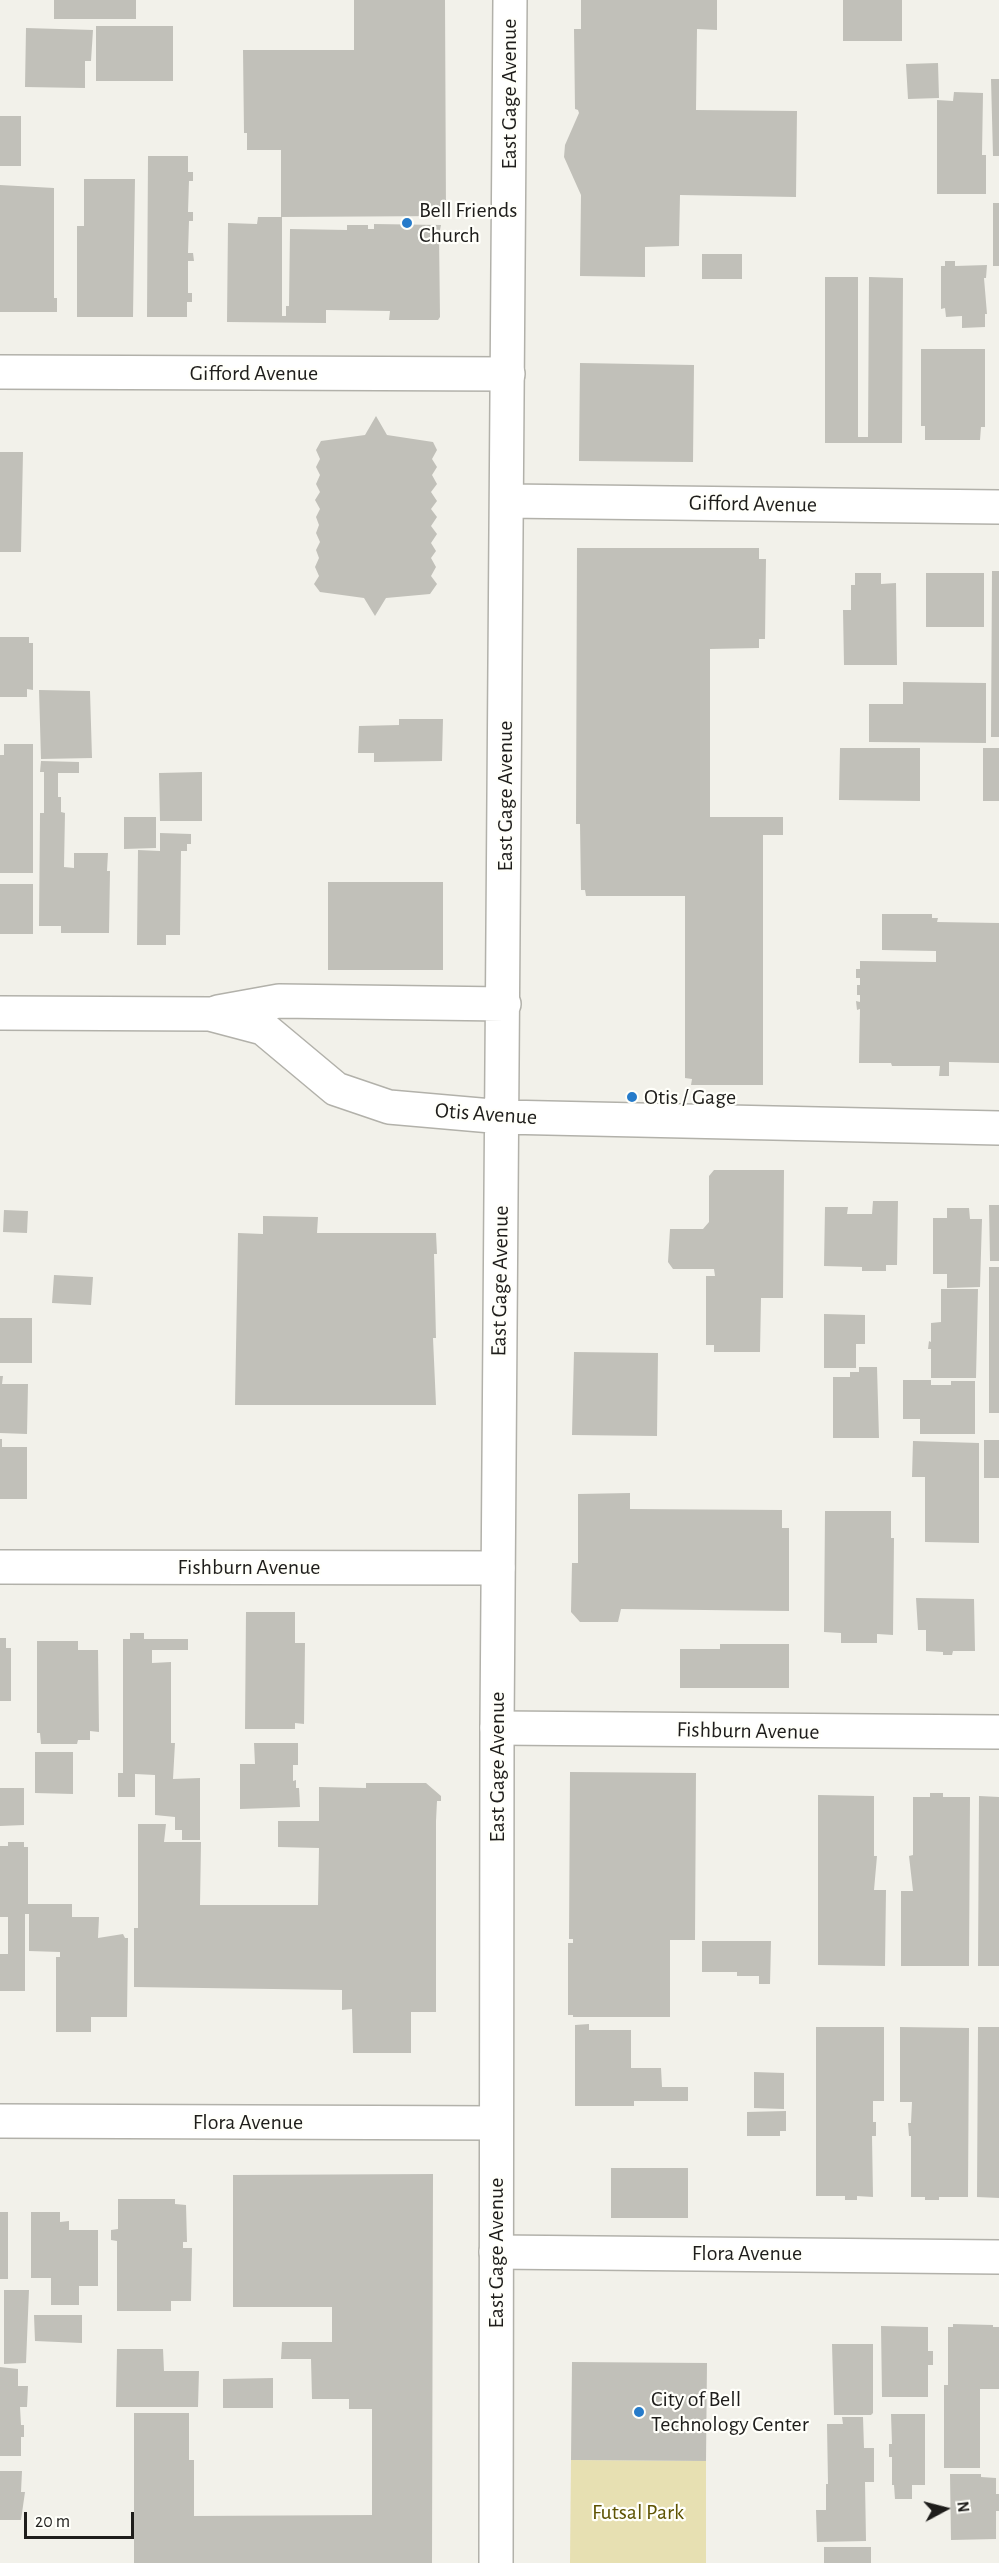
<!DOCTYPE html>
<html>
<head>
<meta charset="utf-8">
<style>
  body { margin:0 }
  #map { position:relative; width:999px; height:2563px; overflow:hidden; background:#f2f1ea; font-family:"Alegreya Sans",sans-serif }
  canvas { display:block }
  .north { position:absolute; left:915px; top:2479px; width:60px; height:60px; -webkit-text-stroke:4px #fffffa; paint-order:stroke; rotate:83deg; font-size:16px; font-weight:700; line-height:24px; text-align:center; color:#1e1d1b }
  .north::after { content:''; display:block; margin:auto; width:21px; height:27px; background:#1e1d1b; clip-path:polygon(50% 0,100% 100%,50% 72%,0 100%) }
  .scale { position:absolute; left:24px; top:2512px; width:110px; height:27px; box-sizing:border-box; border:3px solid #1e1d1b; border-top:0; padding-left:8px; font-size:18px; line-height:21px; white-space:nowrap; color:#1e1d1b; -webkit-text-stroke:4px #fffffa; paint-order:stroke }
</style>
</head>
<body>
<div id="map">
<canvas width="999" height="2563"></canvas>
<div class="north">N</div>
<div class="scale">20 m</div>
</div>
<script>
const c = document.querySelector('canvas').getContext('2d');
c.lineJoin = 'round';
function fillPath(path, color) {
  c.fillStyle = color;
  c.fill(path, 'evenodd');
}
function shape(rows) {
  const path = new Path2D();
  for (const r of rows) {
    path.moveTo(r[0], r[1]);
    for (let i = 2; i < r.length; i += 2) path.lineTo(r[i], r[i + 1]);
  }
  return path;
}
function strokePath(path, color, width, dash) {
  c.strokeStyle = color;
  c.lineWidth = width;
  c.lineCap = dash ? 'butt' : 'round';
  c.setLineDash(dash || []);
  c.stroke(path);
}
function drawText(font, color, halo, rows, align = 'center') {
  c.font = font + ' "Alegreya Sans",sans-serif';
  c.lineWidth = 4.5;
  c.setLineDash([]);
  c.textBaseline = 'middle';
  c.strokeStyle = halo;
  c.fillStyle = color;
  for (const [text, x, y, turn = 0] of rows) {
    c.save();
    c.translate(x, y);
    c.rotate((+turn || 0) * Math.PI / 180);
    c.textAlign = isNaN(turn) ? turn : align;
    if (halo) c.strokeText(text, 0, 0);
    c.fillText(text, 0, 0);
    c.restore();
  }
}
fillPath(shape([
  [571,2460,706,2461,706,2563,570,2563]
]), '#e7e0b2');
fillPath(shape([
  [54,0,136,0,136,19,54,19],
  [354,0,445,0,446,216,281,217,281,150,247,150,247,133,244,133,243,50,354,50],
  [581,0,717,0,717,30,697,29,696,110,797,111,796,197,680,195,679,246,645,247,645,277,580,276,581,195,564,157,565,145,579,113,578,110,575,109,574,29,581,29],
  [843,0,902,0,902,41,843,41],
  [96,26,173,26,173,81,96,81],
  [26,28,93,30,91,61,85,61,85,88,25,87],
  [938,63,939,98,908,99,906,64],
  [991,79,999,79,999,156,993,156],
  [954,92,983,93,982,155,986,155,986,194,937,194,937,100,953,101],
  [0,116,21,116,21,166,0,166],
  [148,156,188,156,188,172,193,172,193,181,189,181,188,212,193,212,193,221,189,221,188,253,193,253,194,261,188,261,188,293,192,293,192,302,187,302,187,317,147,317],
  [84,179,135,179,133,317,77,317,77,226,84,226],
  [0,185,54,188,54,298,57,298,57,312,0,312],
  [993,203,999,203,999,266,993,266],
  [258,217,282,217,282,316,286,316,286,306,289,306,290,229,347,230,347,225,368,225,368,229,374,229,374,224,441,225,439,235,440,317,438,320,389,320,390,311,326,310,326,323,227,322,228,223,257,224],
  [702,254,742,254,742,279,702,279],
  [945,261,955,261,955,266,987,265,986,278,984,278,987,314,985,314,985,327,962,328,962,316,946,317,945,308,941,309,941,266,945,266],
  [825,277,858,277,858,437,868,437,869,277,903,278,902,443,825,443],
  [921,349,985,349,985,427,981,427,980,440,925,440,925,426,921,426],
  [580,363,694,365,693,462,579,461],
  [376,416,387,435,433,442,437,450,432,459,437,467,432,475,437,484,431,492,437,501,431,509,437,517,431,526,437,534,431,543,436,551,431,558,436,567,431,576,437,584,430,594,386,598,375,616,364,598,320,592,314,584,319,576,315,567,319,558,316,550,320,542,316,533,319,525,316,517,320,509,315,500,320,492,316,484,320,475,316,467,320,459,316,450,321,441,365,435],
  [0,452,23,452,21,552,0,552],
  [577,548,759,548,759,559,766,559,765,639,759,639,759,648,710,649,710,817,783,817,783,835,763,835,763,1085,691,1085,692,1079,685,1078,685,896,586,896,585,890,581,890,580,824,576,824],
  [992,571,999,571,999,737,991,737],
  [855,573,881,573,881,584,896,583,897,665,844,665,843,610,851,610,851,585,855,585],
  [926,573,984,573,984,627,926,627],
  [0,637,29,637,29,643,33,643,33,690,27,689,27,697,0,697],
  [903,682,986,683,986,743,869,742,869,704,903,704],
  [39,690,90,691,92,758,41,759],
  [399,719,443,719,442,761,374,762,374,753,358,753,359,726,399,725],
  [4,744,33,744,33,873,0,873,0,755,4,755],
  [840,748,920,748,920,801,839,800],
  [983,748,999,748,999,801,983,801],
  [41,761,79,762,79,773,58,773,58,797,61,797,61,812,65,813,64,867,74,868,74,853,108,853,107,871,110,871,109,933,61,933,61,926,39,926,40,813,44,813,44,772,40,772],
  [202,772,202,821,160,821,159,773],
  [124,817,156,817,156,848,124,849],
  [160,833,191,834,191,844,187,844,187,851,181,851,180,935,166,935,166,945,137,945,138,850,160,851],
  [328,882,443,882,443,970,328,970],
  [0,884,33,884,33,934,0,934],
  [882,914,932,914,932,918,938,918,937,922,999,923,999,1063,949,1062,949,1076,939,1076,940,1066,892,1066,891,1063,859,1063,860,1009,857,1010,856,1001,860,1002,860,995,857,995,857,985,860,985,860,978,856,978,856,969,860,969,860,961,936,962,936,951,882,950],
  [714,1170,784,1170,783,1298,761,1298,760,1352,714,1352,714,1345,706,1345,706,1276,715,1276,714,1269,673,1269,668,1262,670,1229,703,1229,709,1222,709,1176],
  [873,1201,898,1201,897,1265,886,1265,886,1271,862,1271,862,1267,824,1266,825,1207,848,1207,847,1214,872,1214],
  [989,1205,999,1205,999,1261,990,1261],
  [947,1208,969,1208,970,1219,982,1219,980,1287,947,1288,947,1274,933,1274,933,1218,947,1218],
  [4,1210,28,1211,27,1233,3,1232],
  [263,1216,318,1217,317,1233,436,1233,437,1254,434,1254,436,1338,433,1338,436,1405,235,1405,238,1233,263,1234],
  [989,1267,999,1267,999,1413,989,1413],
  [54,1275,93,1277,91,1305,52,1303],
  [941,1289,978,1289,976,1378,931,1378,931,1349,928,1349,929,1341,931,1342,931,1323,941,1322],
  [824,1314,865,1315,865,1344,856,1344,856,1368,824,1368],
  [0,1318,32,1318,32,1363,0,1363],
  [574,1352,658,1353,657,1436,572,1435],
  [859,1367,877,1367,879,1438,833,1438,833,1377,850,1377,850,1372,859,1372],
  [0,1376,3,1376,2,1384,28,1384,27,1434,0,1433],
  [903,1380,931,1380,931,1385,951,1385,951,1381,975,1381,975,1434,920,1434,920,1419,903,1419],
  [0,1439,2,1439,2,1447,27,1447,27,1499,0,1499],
  [984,1440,999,1440,999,1478,984,1478],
  [913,1441,979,1443,979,1543,925,1542,925,1477,912,1477],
  [630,1493,630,1509,782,1510,782,1528,789,1528,789,1611,621,1609,618,1622,580,1622,571,1612,572,1563,578,1563,578,1494],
  [825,1511,891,1511,891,1538,894,1538,893,1635,877,1634,877,1643,841,1643,841,1633,824,1632],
  [916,1598,974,1599,975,1651,953,1651,952,1655,943,1655,943,1652,926,1651,926,1630,918,1630],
  [246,1612,295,1612,295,1643,305,1643,304,1724,295,1723,295,1729,245,1729],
  [130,1633,144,1633,144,1639,188,1639,188,1650,152,1650,152,1663,171,1662,171,1743,175,1743,173,1779,200,1778,200,1840,182,1840,182,1830,175,1830,175,1817,155,1815,155,1775,135,1774,135,1797,118,1797,118,1773,123,1773,123,1639,130,1639],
  [0,1638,6,1638,6,1648,11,1648,11,1701,0,1701],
  [37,1641,78,1641,78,1650,98,1650,99,1732,90,1731,90,1740,78,1740,77,1744,41,1744,40,1733,37,1733],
  [720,1644,789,1644,789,1688,680,1688,680,1649,720,1649],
  [254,1743,298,1743,298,1765,293,1765,293,1781,296,1780,296,1788,299,1788,300,1807,240,1809,240,1764,255,1764],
  [35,1752,73,1752,73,1794,35,1793],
  [570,1772,696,1773,695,1940,670,1940,670,2017,573,2017,573,2015,568,2015,568,1943,573,1943,573,1939,569,1939],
  [366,1783,426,1783,441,1796,441,1801,437,1801,436,1821,436,2012,411,2012,411,2053,353,2053,352,2009,342,2010,342,1990,134,1987,134,1928,138,1928,138,1824,166,1824,164,1842,201,1842,200,1905,318,1905,319,1848,278,1847,278,1821,319,1821,319,1787,366,1788],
  [0,1788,24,1788,24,1825,0,1826],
  [930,1793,943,1793,943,1797,970,1797,969,1966,901,1966,901,1891,913,1891,909,1856,913,1855,913,1797,930,1797],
  [818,1795,874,1796,874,1856,877,1856,874,1890,886,1890,885,1966,818,1965],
  [979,1796,999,1797,999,1966,978,1966],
  [8,1842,24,1842,24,1847,28,1847,28,1904,72,1904,72,1917,99,1917,98,1938,123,1934,125,1938,128,1938,127,2017,91,2017,91,2032,56,2032,56,1957,60,1957,60,1952,29,1951,29,1914,25,1914,25,1991,0,1991,0,1954,8,1954,8,1917,0,1917,0,1846,8,1846],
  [702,1941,771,1941,770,1984,759,1984,759,1976,737,1976,737,1972,702,1972],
  [589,2024,589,2030,631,2030,631,2068,661,2068,662,2087,688,2087,688,2101,634,2101,634,2106,575,2106,575,2025],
  [816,2027,884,2027,884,2101,873,2101,873,2122,876,2122,876,2136,872,2136,873,2197,857,2196,857,2200,845,2200,845,2196,816,2196],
  [900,2027,969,2028,968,2197,939,2197,939,2200,925,2200,925,2197,911,2197,911,2136,909,2136,908,2123,911,2123,912,2102,900,2102],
  [978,2027,999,2027,999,2198,977,2197],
  [754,2072,784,2073,784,2109,754,2108],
  [786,2111,786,2131,780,2131,780,2136,747,2136,747,2112],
  [611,2168,688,2168,688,2218,611,2218],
  [433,2174,432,2563,134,2563,134,2413,189,2413,189,2460,194,2460,194,2516,372,2515,372,2409,349,2409,349,2399,312,2399,311,2359,281,2359,282,2342,332,2342,332,2307,233,2307,233,2175],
  [118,2199,175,2199,175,2204,186,2205,187,2242,183,2242,183,2248,192,2248,191,2301,171,2301,171,2311,117,2311,117,2241,111,2240,111,2230,118,2229],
  [0,2212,8,2212,8,2279,0,2279],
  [31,2212,60,2212,60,2222,69,2221,69,2230,98,2230,98,2286,79,2286,79,2305,51,2305,51,2278,31,2278],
  [4,2290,29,2290,26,2363,4,2364],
  [34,2315,82,2315,82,2343,35,2341],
  [953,2324,993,2325,993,2327,999,2327,999,2389,980,2389,980,2468,944,2468,944,2385,948,2385,948,2327,953,2327],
  [881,2326,928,2327,928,2351,933,2351,933,2365,928,2365,928,2397,882,2397],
  [832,2344,873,2344,873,2413,871,2415,834,2415],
  [117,2349,163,2349,164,2371,199,2371,198,2407,116,2407],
  [572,2362,707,2363,706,2461,571,2460],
  [0,2367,18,2369,18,2386,28,2386,27,2407,20,2407,21,2425,24,2425,24,2437,21,2437,21,2456,0,2456],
  [273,2378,273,2408,223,2408,223,2379],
  [891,2414,925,2414,925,2485,912,2485,912,2499,895,2499,894,2485,892,2485,892,2457,889,2457,889,2444,892,2444],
  [842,2417,863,2417,864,2448,874,2448,874,2482,865,2482,866,2541,817,2542,816,2510,826,2510,826,2484,828,2484,827,2424,843,2424],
  [0,2471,22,2471,21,2492,25,2492,21,2520,0,2520],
  [950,2474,981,2474,981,2477,996,2478,996,2494,999,2494,999,2511,996,2511,996,2539,951,2540],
  [824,2547,871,2547,871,2563,824,2563]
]), '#c1c0b9');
const street = shape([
  [0,372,508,374],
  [0,1567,498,1568],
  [497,1728,999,1732],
  [0,2121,496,2123],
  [496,2252,999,2257]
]);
const secondary = shape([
  [507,501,999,507],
  [218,1012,279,1001,504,1004],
  [0,1013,210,1014,263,1028,336,1089,389,1107,503,1117,999,1128],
  [496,2563,497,1728,510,0]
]);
strokePath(street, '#b2b1aa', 36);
strokePath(secondary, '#b2b1aa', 36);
strokePath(street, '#fff', 33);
strokePath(secondary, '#fff', 33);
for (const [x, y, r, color] of [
  [407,223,6,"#267bca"],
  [632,1097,6,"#267bca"],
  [639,2412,6,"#267bca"]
]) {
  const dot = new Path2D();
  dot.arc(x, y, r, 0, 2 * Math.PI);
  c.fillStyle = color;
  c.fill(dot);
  strokePath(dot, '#fffffa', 2);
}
drawText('22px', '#1e1d1b', '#fffffa', [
  ["East Gage Avenue",509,94,-90],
  ["Gifford Avenue",254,373],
  ["Gifford Avenue",753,504,1],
  ["East Gage Avenue",505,796,-90],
  ["Otis Avenue",486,1114,4],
  ["East Gage Avenue",500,1281,-89],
  ["Fishburn Avenue",249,1567],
  ["Fishburn Avenue",748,1731,1],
  ["East Gage Avenue",497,1767,-90],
  ["Flora Avenue",248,2122],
  ["East Gage Avenue",496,2253,-90],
  ["Flora Avenue",747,2253]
]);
drawText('22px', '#1e1d1b', '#fffffa', [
  ["Bell Friends",419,210],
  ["Church",419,235],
  ["Otis / Gage",644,1097],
  ["City of Bell",651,2399],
  ["Technology Center",651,2424]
], 'left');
drawText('22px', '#5e5302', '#fffffa', [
  ["Futsal Park",638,2512]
]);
</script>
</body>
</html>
